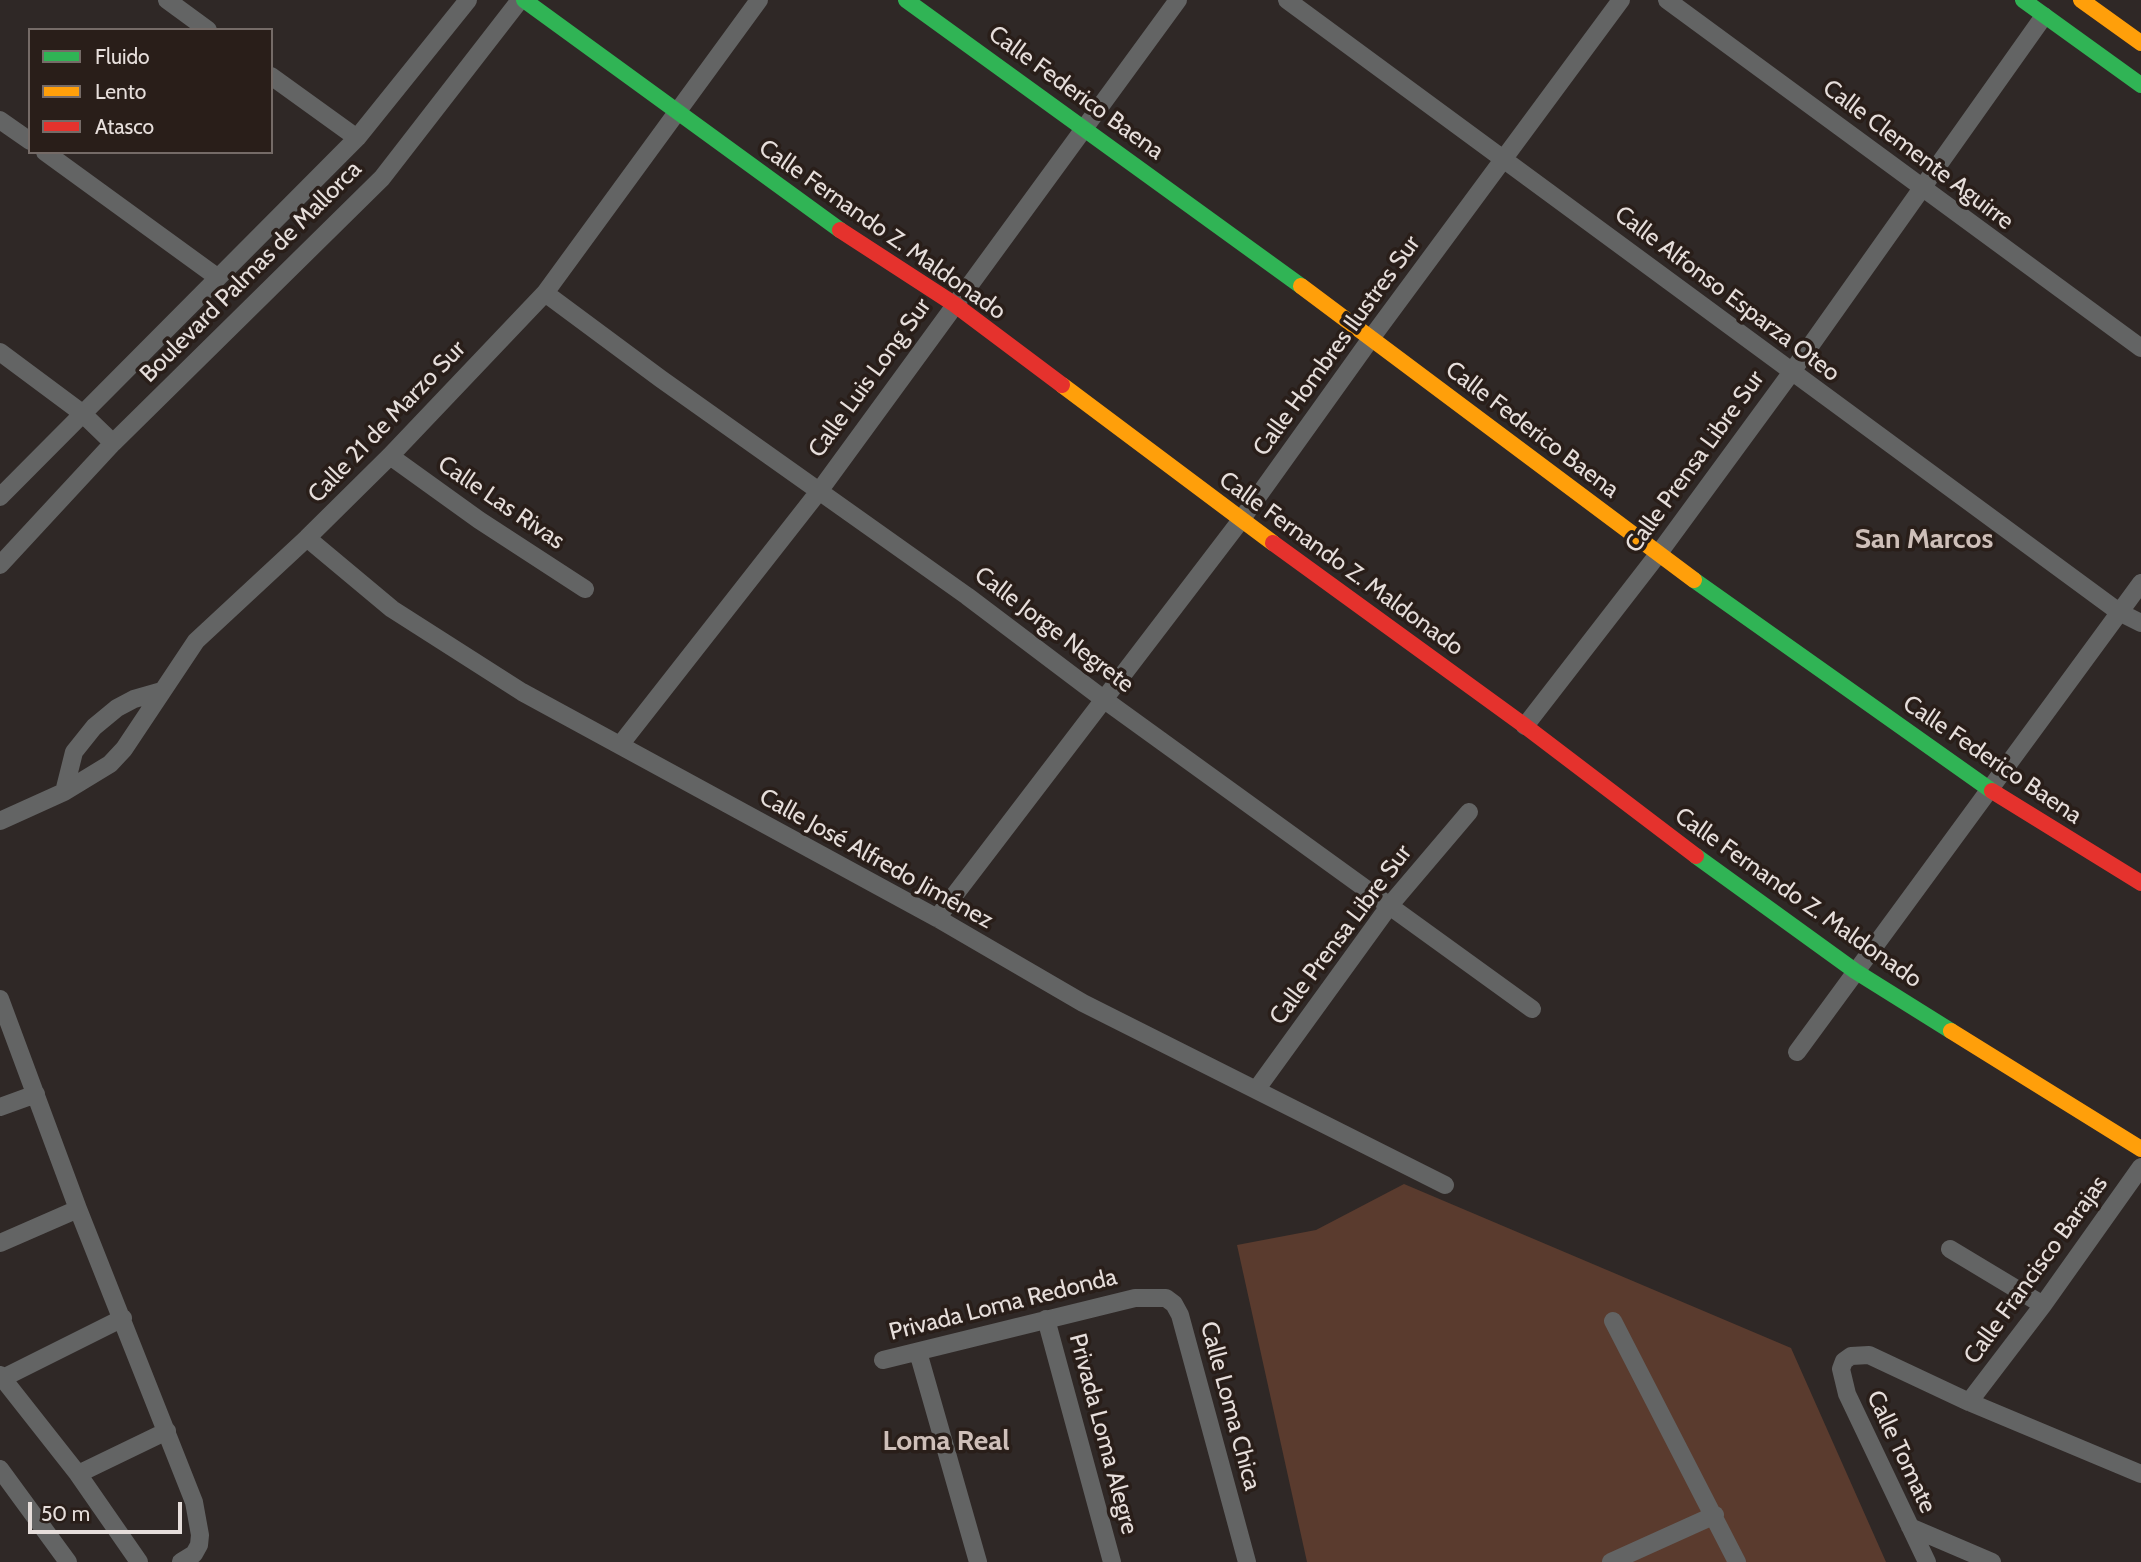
<!DOCTYPE html>
<html>
<head>
<meta charset="utf-8">
<style>
  body { margin:0 }
  #map { position:relative; width:2141px; height:1562px; overflow:hidden; background:#2f2826; font-family:Cabin,sans-serif }
  canvas { display:block }
  .legend { position:absolute; left:28px; top:28px; width:245px; height:126px; box-sizing:border-box; background:#291e19; border:2px solid #756b67; margin:0; padding:9px 12px; list-style:none; font-size:21px; color:#e6dedb }
  .legend li { display:flex; align-items:center; gap:14px; height:35px }
  .legend b { width:35px; border:2px solid #756b67 }
  .scale { position:absolute; left:28px; top:1502px; width:154px; height:32px; box-sizing:border-box; border:4px solid #e6dedb; border-top:0; padding-left:9px; font-size:21px; line-height:24px; white-space:nowrap; color:#e6dedb; -webkit-text-stroke:5px #291e19; paint-order:stroke }
</style>
</head>
<body>
<div id="map">
<canvas width="2141" height="1562"></canvas>
<ul class="legend">
<li><b style="height:9px;background:#30b455"></b>Fluido</li>
<li><b style="height:9px;background:#ff9f0a"></b>Lento</li>
<li><b style="height:9px;background:#e5322d"></b>Atasco</li>
</ul>
<div class="scale">50 m</div>
</div>
<script>
const c = document.querySelector('canvas').getContext('2d');
c.lineJoin = 'round';
function fillPath(path, color) {
  c.fillStyle = color;
  c.fill(path, 'evenodd');
}
function shape(rows) {
  const path = new Path2D();
  for (const r of rows) {
    path.moveTo(r[0], r[1]);
    for (let i = 2; i < r.length; i += 2) path.lineTo(r[i], r[i + 1]);
  }
  return path;
}
function strokePath(path, color, width, dash) {
  c.strokeStyle = color;
  c.lineWidth = width;
  c.lineCap = dash ? 'butt' : 'round';
  c.setLineDash(dash || []);
  c.stroke(path);
}
function drawText(font, color, halo, rows, align = 'center') {
  c.font = font + ' Cabin,sans-serif';
  c.lineWidth = 7;
  c.setLineDash([]);
  c.textBaseline = 'middle';
  c.strokeStyle = halo;
  c.fillStyle = color;
  for (const [text, x, y, turn = 0] of rows) {
    c.save();
    c.translate(x, y);
    c.rotate((+turn || 0) * Math.PI / 180);
    c.textAlign = isNaN(turn) ? turn : align;
    if (halo) c.strokeText(text, 0, 0);
    c.fillText(text, 0, 0);
    c.restore();
  }
}
fillPath(shape([
  [1404,1184,1791,1348,1886,1562,1307,1562,1237,1245,1316,1230]
]), '#5a3b2e');
strokePath(shape([
  [167,0,208,30],
  [1287,0,2119,612,2141,623],
  [1667,0,2141,348],
  [271,76,357,138],
  [0,120,30,141],
  [45,152,217,277],
  [545,293,661,379,967,596,1106,701,1532,1009],
  [0,352,82,413,113,443],
  [390,456,479,520,585,589],
  [0,497,357,138,468,0],
  [307,538,392,609,522,692,937,918,1083,1003,1445,1185],
  [0,565,113,443,382,178,520,0],
  [1525,726,1659,553,1791,373,2044,16],
  [620,745,820,490,1178,0],
  [64,792,74,752,94,727,117,708,134,699,162,691],
  [0,821,64,792,110,764,124,749,196,641,307,538,390,456,545,293,759,0],
  [937,918,1241,520,1372,337,1621,0],
  [0,999,78,1209,194,1502,200,1535,199,1545,194,1554,181,1562],
  [1797,1052,2141,583],
  [1256,1090,1390,905,1469,812],
  [0,1107,36,1094],
  [0,1243,78,1209],
  [1950,1249,2043,1305],
  [1046,1319,1112,1562],
  [1613,1321,1737,1562],
  [918,1352,978,1562],
  [883,1360,1135,1298,1166,1298,1174,1304,1180,1315,1247,1562],
  [0,1375,78,1474,139,1562],
  [3,1378,123,1318],
  [1969,1402,2043,1305,2141,1167],
  [0,1469,68,1562],
  [78,1474,167,1431],
  [1910,1527,1992,1562],
  [1611,1562,1715,1515],
  [1927,1562,1847,1394,1841,1369,1844,1361,1851,1356,1869,1355,1969,1402,2141,1474]
]), '#636464', 18);
strokePath(shape([
  [524,0,840,230],
  [906,0,1301,286],
  [2023,0,2141,85],
  [1694,580,1992,791],
  [1696,856,1855,971,1951,1031]
]), '#30b455', 16);
strokePath(shape([
  [2081,0,2141,43],
  [1301,286,1694,580],
  [1062,385,1273,543],
  [1951,1031,2141,1149]
]), '#ff9f0a', 16);
strokePath(shape([
  [840,230,954,304,1062,385],
  [1273,543,1525,726,1696,856],
  [1992,791,2141,883]
]), '#e5322d', 16);
drawText('24px', '#e6dedb', '#291e19', [
  ["Calle Federico Baena",1076,93,36],
  ["Calle Clemente Aguirre",1918,155,37],
  ["Calle Fernando Z. Maldonado",882,230,35],
  ["Boulevard Palmas de Mallorca",251,272,-45],
  ["Calle Alfonso Esparza Oteo",1727,294,37],
  ["Calle Hombres Ilustres Sur",1337,346,-54],
  ["Calle Luis Long Sur",870,378,-54],
  ["Calle 21 de Marzo Sur",387,422,-46],
  ["Calle Federico Baena",1532,430,37],
  ["Calle Prensa Libre Sur",1695,462,-54],
  ["Calle Las Rivas",501,503,34],
  ["Calle Fernando Z. Maldonado",1341,564,36],
  ["Calle Jorge Negrete",1054,630,37],
  ["Calle Federico Baena",1992,760,34],
  ["Calle José Alfredo Jiménez",876,859,29],
  ["Calle Fernando Z. Maldonado",1798,898,35],
  ["Calle Prensa Libre Sur",1341,935,-53],
  ["Calle Francisco Barajas",2036,1270,-54],
  ["Privada Loma Redonda",1003,1305,-14],
  ["Calle Loma Chica",1230,1406,75],
  ["Privada Loma Alegre",1103,1434,75],
  ["Calle Tomate",1901,1452,65]
]);
drawText('bold 28px', '#cebfb9', '#291e19', [
  ["San Marcos",1924,540],
  ["Loma Real",946,1442]
]);
</script>
</body>
</html>
